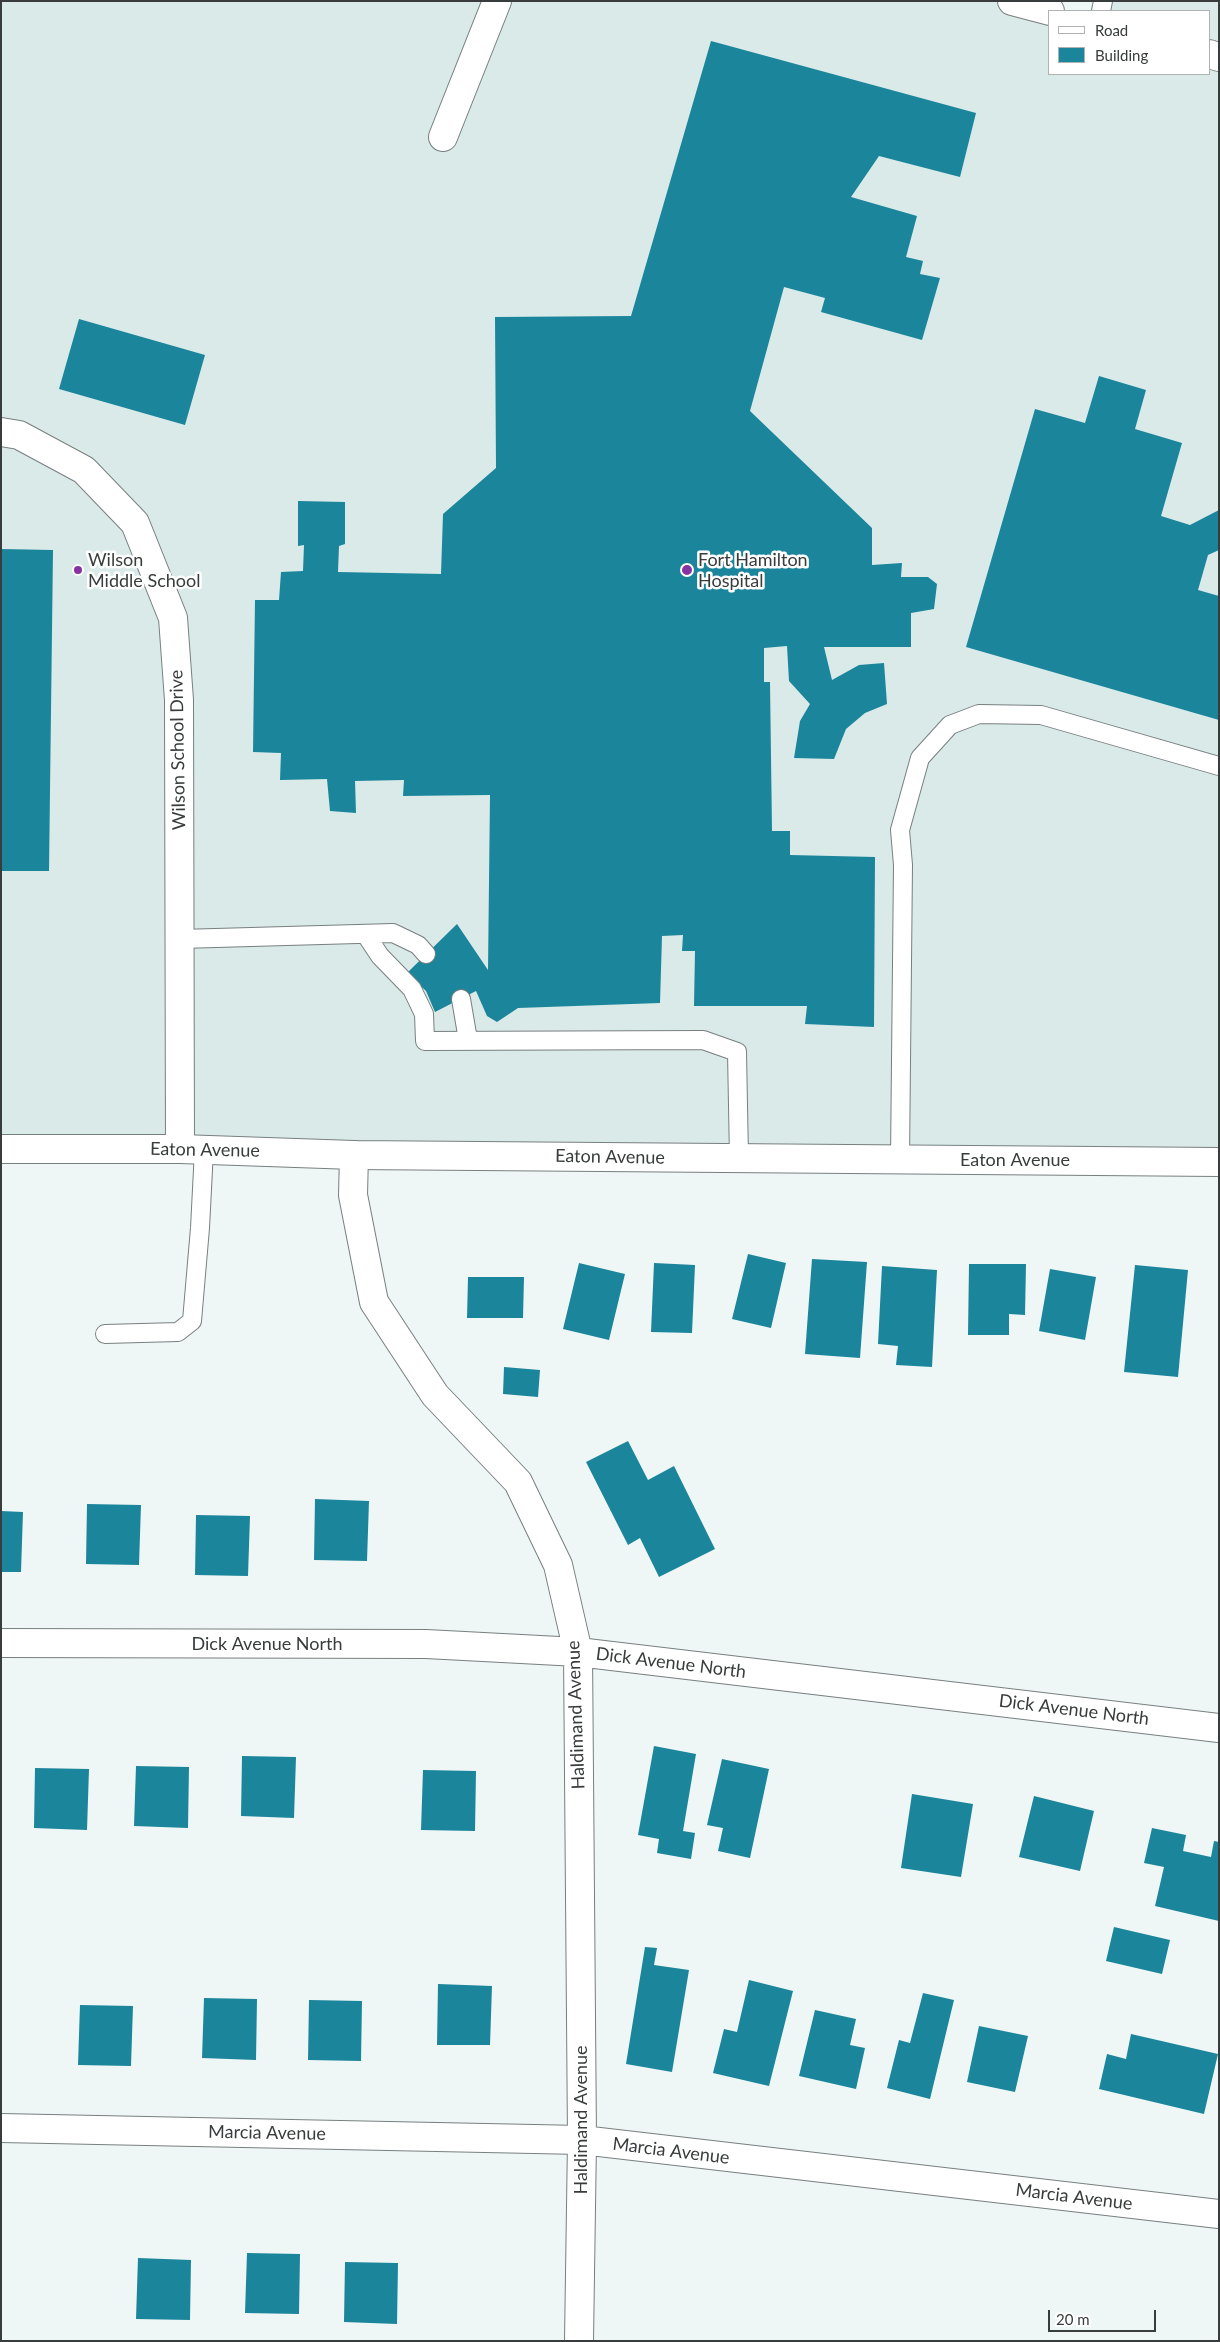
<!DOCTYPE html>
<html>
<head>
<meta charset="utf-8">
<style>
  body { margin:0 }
  #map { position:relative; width:1220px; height:2342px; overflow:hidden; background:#eef7f6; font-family:Lato,sans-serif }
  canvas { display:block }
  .frame { position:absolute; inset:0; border:2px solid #393c3c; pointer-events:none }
  .legend { position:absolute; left:1048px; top:10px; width:162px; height:65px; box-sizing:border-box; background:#fff; border:1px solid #b0b1b1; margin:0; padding:6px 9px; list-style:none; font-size:15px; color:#393c3c }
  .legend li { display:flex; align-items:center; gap:10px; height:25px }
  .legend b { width:25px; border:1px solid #b0b1b1 }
  .scale { position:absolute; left:1048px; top:2310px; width:108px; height:22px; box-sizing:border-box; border:2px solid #393c3c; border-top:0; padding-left:6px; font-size:15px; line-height:18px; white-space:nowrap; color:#393c3c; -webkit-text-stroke:4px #fff; paint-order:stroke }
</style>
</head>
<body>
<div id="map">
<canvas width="1220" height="2342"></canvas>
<div class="frame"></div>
<ul class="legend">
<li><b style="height:6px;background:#fff"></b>Road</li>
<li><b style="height:14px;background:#1b859c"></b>Building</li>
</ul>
<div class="scale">20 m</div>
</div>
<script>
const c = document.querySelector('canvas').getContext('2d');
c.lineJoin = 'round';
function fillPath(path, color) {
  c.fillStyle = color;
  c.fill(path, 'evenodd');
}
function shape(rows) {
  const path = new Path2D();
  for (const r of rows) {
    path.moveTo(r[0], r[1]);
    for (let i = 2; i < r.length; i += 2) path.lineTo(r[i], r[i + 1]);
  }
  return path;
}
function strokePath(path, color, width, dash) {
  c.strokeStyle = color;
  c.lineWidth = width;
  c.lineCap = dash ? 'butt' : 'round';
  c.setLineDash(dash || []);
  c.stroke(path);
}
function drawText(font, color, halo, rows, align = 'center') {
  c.font = font + ' Lato,sans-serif';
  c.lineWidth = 5;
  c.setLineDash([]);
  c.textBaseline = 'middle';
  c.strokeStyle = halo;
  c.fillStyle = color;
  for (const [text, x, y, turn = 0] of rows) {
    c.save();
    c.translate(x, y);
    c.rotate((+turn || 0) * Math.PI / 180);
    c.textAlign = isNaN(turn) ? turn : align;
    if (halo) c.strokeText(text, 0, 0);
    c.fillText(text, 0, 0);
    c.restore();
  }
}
fillPath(shape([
  [1,1,1012,1,1049,11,1049,74,1209,74,1209,11,1091,11,1094,1,1219,1,1219,1162,1,1149]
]), '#d9eae9');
fillPath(shape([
  [711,41,976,113,960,177,879,156,851,197,917,216,906,257,923,261,920,274,940,278,922,340,821,312,825,298,784,287,750,411,872,528,872,565,902,563,901,577,928,577,937,584,934,609,911,613,911,647,824,647,832,680,859,665,884,663,887,704,865,713,846,729,834,759,794,758,800,721,810,704,789,681,787,646,764,648,764,682,770,682,772,831,790,831,790,855,875,857,874,1027,805,1024,807,1006,694,1006,695,951,682,951,683,935,662,936,660,1003,518,1008,497,1022,487,1016,476,991,435,1012,426,991,407,973,457,924,488,970,490,795,403,796,404,780,355,781,356,813,330,811,327,779,280,780,281,753,253,752,255,600,279,600,281,572,303,571,304,545,298,546,298,501,345,502,345,544,339,546,338,572,441,574,443,514,496,468,495,317,631,316],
  [79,319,205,355,185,425,59,389],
  [1099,376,1146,390,1135,429,1182,443,1161,516,1190,525,1219,510,1219,550,1208,555,1198,590,1219,596,1219,720,966,647,1035,409,1085,423],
  [1,549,53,550,49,871,1,871],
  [748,1254,786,1263,771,1328,732,1319],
  [812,1259,867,1262,860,1358,805,1354],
  [579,1263,625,1274,609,1340,563,1329],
  [654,1263,695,1265,692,1333,651,1332],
  [969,1264,1026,1264,1025,1315,1009,1314,1009,1335,968,1335],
  [1135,1265,1188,1270,1178,1377,1124,1372],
  [882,1266,937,1270,932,1367,896,1365,898,1346,878,1344],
  [1050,1269,1096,1277,1085,1340,1039,1331],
  [468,1277,524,1277,523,1318,467,1318],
  [504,1367,540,1370,538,1397,503,1394],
  [628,1441,648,1480,674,1466,715,1549,659,1577,640,1538,628,1545,586,1462],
  [315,1499,369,1501,367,1561,314,1560],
  [87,1504,141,1505,139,1565,86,1564],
  [1,1511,23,1512,21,1572,1,1572],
  [196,1515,250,1516,248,1576,195,1575],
  [654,1746,696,1754,683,1831,695,1833,691,1859,657,1853,659,1839,638,1835],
  [242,1756,296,1757,294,1818,241,1816],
  [722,1759,769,1769,750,1858,718,1851,723,1828,707,1825],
  [136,1766,189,1767,188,1828,134,1826],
  [35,1768,89,1769,87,1830,34,1828],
  [423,1770,476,1771,475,1831,421,1830],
  [912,1794,973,1804,961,1877,901,1868],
  [1034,1796,1094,1811,1080,1871,1019,1857],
  [1152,1828,1186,1835,1183,1851,1211,1857,1214,1841,1219,1842,1219,1921,1155,1906,1164,1867,1144,1863],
  [1114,1927,1170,1940,1162,1974,1106,1961],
  [645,1947,657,1948,654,1965,689,1970,672,2072,626,2064],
  [749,1980,793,1991,769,2086,713,2073,724,2029,737,2032],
  [438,1984,492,1986,490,2045,437,2045],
  [923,1993,954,2000,930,2099,887,2088,899,2040,910,2043],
  [204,1998,257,1999,256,2060,202,2058],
  [309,2000,362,2001,361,2061,308,2060],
  [80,2005,133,2006,131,2066,78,2065],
  [815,2010,856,2019,850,2045,865,2048,856,2089,799,2076],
  [979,2026,1028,2036,1015,2092,967,2082],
  [1131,2034,1218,2054,1204,2114,1099,2089,1107,2054,1126,2059],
  [247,2253,300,2254,299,2314,245,2313],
  [138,2258,191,2260,190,2320,136,2319],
  [345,2262,398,2263,397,2324,344,2322]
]), '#1b859c');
const lane = shape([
  [1101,11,1103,1],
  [366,935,380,956,412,989,424,1014,425,1041,703,1040,737,1052,739,1158],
  [180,939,393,933,418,945,426,954],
  [461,999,468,1040],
  [900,1159,903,865,900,830,920,758,950,725,979,714,1041,715,1219,766],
  [105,1334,178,1332,192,1321,200,1228,204,1150]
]);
const street = shape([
  [1012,1,1050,11],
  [1209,54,1219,57],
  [443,137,497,1],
  [1,432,19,435,84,470,135,523,173,618,179,700,180,1149],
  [354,1155,353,1195,374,1302,435,1395,518,1482,558,1565,578,1652,582,2140,579,2341],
  [1,1643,426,1644,578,1652,1219,1728],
  [1,2128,582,2140,1219,2214]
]);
const secondary = shape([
  [1,1149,180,1149,354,1155,1219,1162]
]);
strokePath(lane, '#787f7f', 20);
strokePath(street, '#787f7f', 30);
strokePath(secondary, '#787f7f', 30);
strokePath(lane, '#fff', 18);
strokePath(street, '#fff', 28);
strokePath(secondary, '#fff', 28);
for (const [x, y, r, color] of [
  [78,570,5,"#8633a1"],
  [687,570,6,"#8633a1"]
]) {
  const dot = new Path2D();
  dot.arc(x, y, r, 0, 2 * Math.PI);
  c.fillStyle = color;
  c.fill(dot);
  strokePath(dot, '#fff', 2);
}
drawText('18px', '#393c3c', '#fff', [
  ["Wilson",88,560],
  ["Middle School",88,581],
  ["Fort Hamilton",698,560],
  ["Hospital",698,581]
], 'left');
drawText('18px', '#393c3c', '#fff', [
  ["Wilson School Drive",178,750,-91],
  ["Eaton Avenue",205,1150,1],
  ["Eaton Avenue",610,1157,1],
  ["Eaton Avenue",1015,1160],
  ["Dick Avenue North",267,1644],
  ["Dick Avenue North",671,1663,7],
  ["Dick Avenue North",1074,1710,7],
  ["Haldimand Avenue",576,1715,-92],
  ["Haldimand Avenue",581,2120,-90],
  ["Marcia Avenue",267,2133,1],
  ["Marcia Avenue",671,2151,7],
  ["Marcia Avenue",1074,2197,7]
]);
</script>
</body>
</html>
